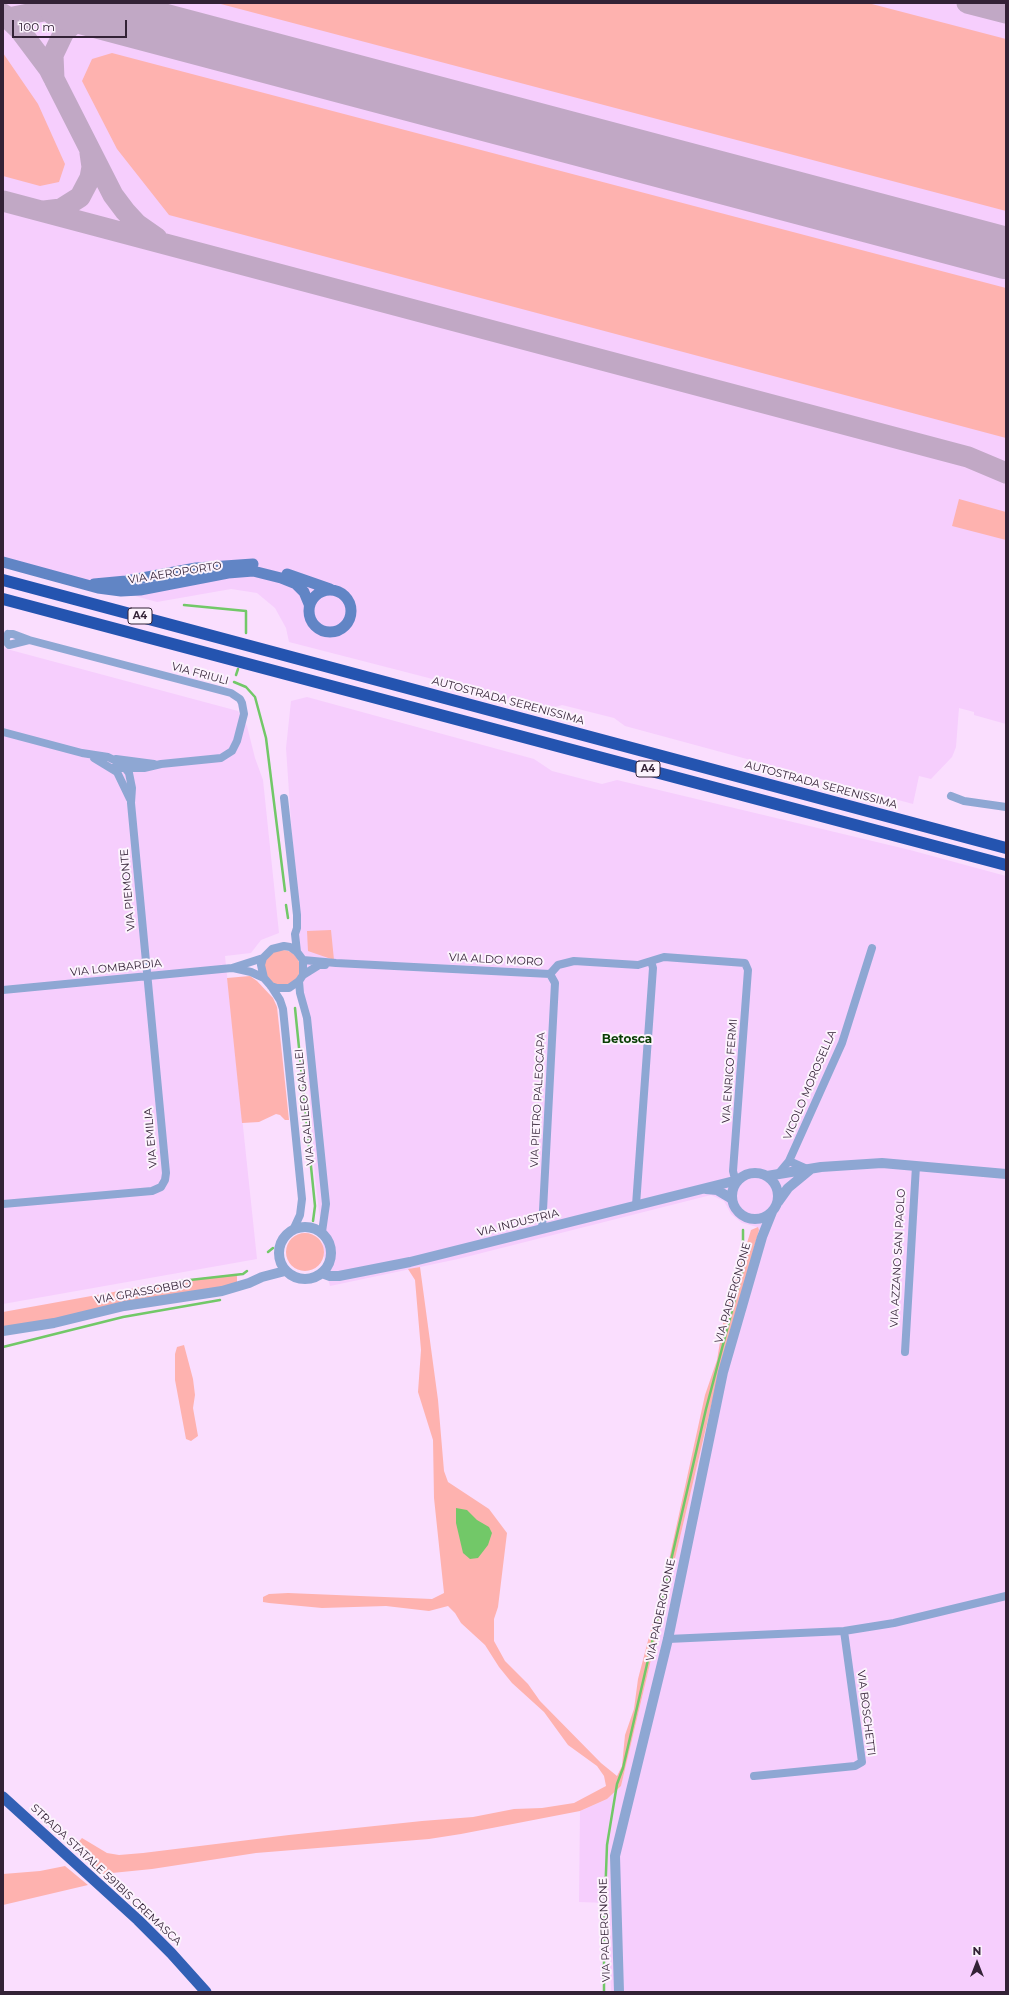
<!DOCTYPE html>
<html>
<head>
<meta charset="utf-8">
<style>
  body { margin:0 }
  #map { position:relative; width:1009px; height:1995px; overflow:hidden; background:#fadefe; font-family:Montserrat,sans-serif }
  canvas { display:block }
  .frame { position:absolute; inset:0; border:4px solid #332236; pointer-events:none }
  .north { position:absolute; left:957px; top:1943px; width:40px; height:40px; -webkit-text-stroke:3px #fcf3fd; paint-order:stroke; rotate:0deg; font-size:11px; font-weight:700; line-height:16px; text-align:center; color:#332236 }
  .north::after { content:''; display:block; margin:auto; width:14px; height:18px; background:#332236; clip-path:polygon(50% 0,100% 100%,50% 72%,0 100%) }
  .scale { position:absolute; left:12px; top:20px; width:115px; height:18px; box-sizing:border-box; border:2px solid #332236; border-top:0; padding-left:5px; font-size:12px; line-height:14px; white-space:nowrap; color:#332236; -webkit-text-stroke:3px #fcf3fd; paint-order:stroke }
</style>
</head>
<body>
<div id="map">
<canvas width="1009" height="1995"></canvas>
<div class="frame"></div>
<div class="north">N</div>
<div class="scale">100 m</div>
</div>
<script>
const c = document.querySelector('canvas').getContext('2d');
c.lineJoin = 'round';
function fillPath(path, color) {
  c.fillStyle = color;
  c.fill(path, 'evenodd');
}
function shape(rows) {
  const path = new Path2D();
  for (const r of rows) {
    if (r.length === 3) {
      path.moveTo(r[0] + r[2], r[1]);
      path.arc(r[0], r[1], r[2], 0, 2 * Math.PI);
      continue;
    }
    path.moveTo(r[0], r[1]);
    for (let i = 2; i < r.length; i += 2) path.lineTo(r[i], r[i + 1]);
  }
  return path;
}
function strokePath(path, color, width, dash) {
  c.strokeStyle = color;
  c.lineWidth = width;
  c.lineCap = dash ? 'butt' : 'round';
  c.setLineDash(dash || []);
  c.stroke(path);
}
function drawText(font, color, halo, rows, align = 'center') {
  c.font = font + ' Montserrat,sans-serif';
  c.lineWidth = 4;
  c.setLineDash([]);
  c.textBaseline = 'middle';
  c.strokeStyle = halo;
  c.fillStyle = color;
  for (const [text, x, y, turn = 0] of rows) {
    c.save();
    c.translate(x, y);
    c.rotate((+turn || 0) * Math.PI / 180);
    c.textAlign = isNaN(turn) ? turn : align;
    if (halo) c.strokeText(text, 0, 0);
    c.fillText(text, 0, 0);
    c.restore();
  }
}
fillPath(shape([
  [3,3,1006,3,1006,724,974,715,974,712,959,708,956,747,952,757,931,779,919,776,913,804,625,726,614,718,562,705,549,709,289,642,286,628,275,608,257,593,231,589,157,602,3,560],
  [3,648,238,711,247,726,255,758,263,780,279,933,261,940,251,953,225,956,257,1259,3,1304],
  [307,697,534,759,552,771,602,784,617,780,910,850,1006,876,1006,1992,611,1992,608,1903,579,1902,580,1811,607,1799,621,1786,714,1394,759,1230,757,1227,742,1223,731,1214,724,1201,711,1195,458,1259,330,1286,326,1272,315,1177,286,748,291,701]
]), '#f6cefd');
fillPath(shape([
  [217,3,868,3,1006,39,1006,211],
  [3,53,38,104,65,164,59,182,40,186,3,176],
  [112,53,1006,288,1006,438,169,215,117,149,82,81,92,59],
  [959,499,1006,512,1006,540,952,526],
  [331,930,334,960,308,951,307,931],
  [282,968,18],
  [250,976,257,981,273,998,277,1007,289,1120,285,1120,280,1115,276,1114,259,1122,242,1123,227,978],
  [758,1227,759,1230,714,1394,621,1786,607,1799,580,1811,461,1834,429,1839,256,1853,152,1869,102,1874,92,1866,76,1845,82,1838,107,1853,119,1855,143,1853,289,1835,422,1821,473,1817,514,1809,542,1808,574,1803,606,1786,604,1776,597,1766,568,1745,544,1712,512,1683,499,1667,485,1645,461,1623,455,1613,448,1606,429,1611,386,1606,322,1608,269,1603,263,1602,263,1597,269,1594,288,1593,432,1599,444,1593,434,1498,433,1440,418,1392,421,1350,415,1280,408,1269,420,1267,438,1400,444,1471,448,1482,489,1509,507,1533,498,1607,494,1619,494,1641,505,1661,528,1684,540,1701,601,1763,617,1776,622,1766,625,1735,634,1709,638,1679,669,1560,705,1395,717,1360,724,1318,751,1230],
  [305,1252,19],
  [237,1274,237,1283,211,1290,32,1325,3,1328,3,1312,174,1281],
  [184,1345,193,1379,195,1395,193,1408,198,1436,191,1441,186,1439,175,1380,175,1354,177,1347],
  [65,1866,88,1885,3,1905,3,1874,40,1871]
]), '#feb2af');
fillPath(shape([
  [456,1508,467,1510,477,1520,489,1527,492,1533,488,1545,478,1558,470,1559,463,1553,456,1523]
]), '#72c868');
strokePath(shape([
  [184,605,246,611,246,633],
  [236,675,238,669],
  [234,682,246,687,255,697,266,738,285,891],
  [286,905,288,918],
  [295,1008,315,1206,313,1221],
  [268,1252,273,1248],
  [172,1282,243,1274,247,1271],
  [3,1347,123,1317,220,1300],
  [604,1992,604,1926,607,1845,617,1784,623,1768,706,1409,743,1269,743,1230]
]), '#72c868', 2.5);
strokePath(shape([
  [967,3,1006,13],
  [3,14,19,29,49,69,113,195,125,211,137,224,157,238],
  [3,19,49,10,76,10,111,16],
  [54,79,53,55,64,32,77,21,96,13],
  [3,201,968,457,1006,473],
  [44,211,61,209,80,197,90,178,92,167,90,153]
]), '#c1a8c5', 21);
strokePath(shape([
  [63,3,1006,253]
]), '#c1a8c5', 52);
strokePath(shape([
  [8,634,13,634,29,640,9,645,5,640,8,634],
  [29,640,231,693,240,699,242,703,244,714,237,741,232,751,221,758,161,764,144,768,112,768],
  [3,732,82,753,108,757,122,764,129,773,132,788,131,803,166,1173,165,1180,161,1187,152,1191,3,1204],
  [94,758,117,772,130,799],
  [116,759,154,764],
  [951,796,964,801,1006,807],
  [284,798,297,915,297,928,295,934,297,952],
  [303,960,336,963,550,974],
  [233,968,251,972,264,978],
  [550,974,558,965,574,961,638,965,664,957,745,963,748,970,733,1171,734,1175,738,1180],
  [303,975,319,965,325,965],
  [299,981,300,993,307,1018,326,1204,322,1232],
  [271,986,277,988,289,988,299,981,303,975,303,960,297,952,290,947,284,946,272,949,263,958,261,965,264,978,271,986,280,1000,283,1009,302,1199,300,1215,294,1228],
  [3,990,232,968,263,958],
  [789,1161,807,1169],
  [779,1173,789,1161,842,1043,872,948],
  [636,1205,653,968,651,961],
  [542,1229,555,983,550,974],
  [905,1352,916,1166],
  [668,1639,844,1631,894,1623,1006,1596],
  [754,1776,855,1766,862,1762,844,1631]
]), '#8ea7d3', 8);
strokePath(shape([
  [755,1196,23],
  [767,1176,821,1167,882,1163,1006,1174],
  [706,1189,717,1190,732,1199],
  [778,1202,788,1188,811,1169],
  [305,1253,26],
  [322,1273,330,1276,339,1276,410,1262,738,1180],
  [3,1331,54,1323,124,1306,222,1291,249,1283,262,1277,285,1271],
  [619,1992,615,1856,668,1639,723,1372,762,1237,772,1212]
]), '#8ea7d3', 10);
strokePath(shape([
  [3,562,98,588,121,591,140,590,228,573,253,571,281,578,296,584,304,592,309,604],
  [287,574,330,589],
  [94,584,126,581,196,568,253,564],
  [330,611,21]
]), '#6185c5', 11);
strokePath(shape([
  [3,1797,138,1920,171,1953,206,1992]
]), '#3260b5', 11);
strokePath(shape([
  [3,580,1006,848],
  [3,599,1006,865]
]), '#2454b0', 12);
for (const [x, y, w] of [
  [140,616,24],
  [648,769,24]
]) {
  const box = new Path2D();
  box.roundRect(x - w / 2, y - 8, w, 16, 3);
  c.fillStyle = '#fcf3fd';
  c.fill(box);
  strokePath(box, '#332236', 1);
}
drawText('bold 10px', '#332236', null, [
  ["A4",140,616],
  ["A4",648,769]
]);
drawText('11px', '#332236', '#fcf3fd', [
  ["VIA AEROPORTO",175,573,-9],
  ["VIA FRIULI",200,674,15],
  ["AUTOSTRADA SERENISSIMA",508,701,15],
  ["AUTOSTRADA SERENISSIMA",821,785,15],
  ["VIA PIEMONTE",128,890,-95],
  ["VIA ALDO MORO",496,960,3],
  ["VIA LOMBARDIA",116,968,-6],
  ["VIA ENRICO FERMI",730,1071,-86],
  ["VICOLO MOROSELLA",810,1085,-67],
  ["VIA PIETRO PALEOCAPA",538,1100,-87],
  ["VIA GALILEO GALILEI",305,1107,-96],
  ["VIA EMILIA",151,1138,-95],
  ["VIA INDUSTRIA",518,1223,-14],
  ["VIA AZZANO SAN PAOLO",898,1258,-87],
  ["VIA GRASSOBBIO",143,1292,-10],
  ["VIA PADERGNONE",733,1293,-74],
  ["VIA PADERGNONE",661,1610,-78],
  ["VIA BOSCHETTI",866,1713,83],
  ["STRADA STATALE 591BIS CREMASCA",106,1875,43],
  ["VIA PADERGNONE",605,1930,-92]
]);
drawText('bold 12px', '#0a3e05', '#fcf3fd', [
  ["Betosca",627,1039]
]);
</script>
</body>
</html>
